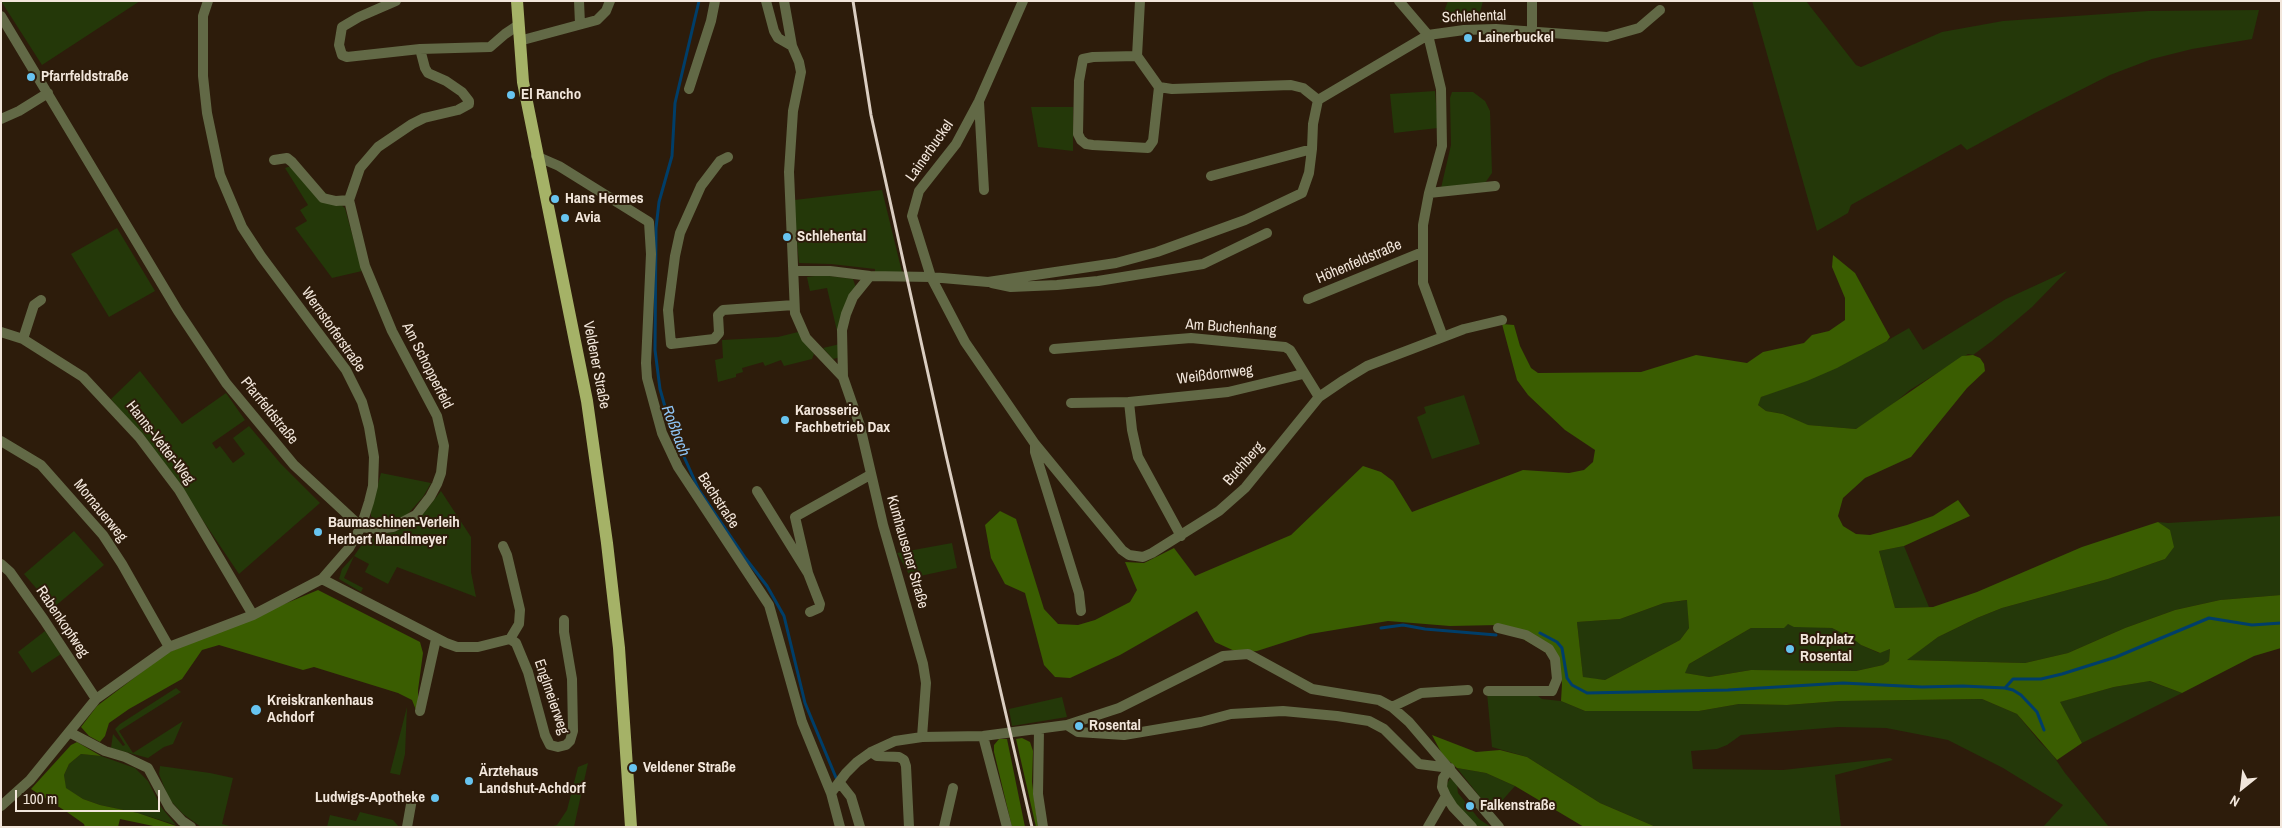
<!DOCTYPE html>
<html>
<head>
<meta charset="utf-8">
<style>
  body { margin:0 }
  #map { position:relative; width:2282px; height:828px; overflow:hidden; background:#2d1c0b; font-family:"Archivo Narrow",sans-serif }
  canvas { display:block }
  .frame { position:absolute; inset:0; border:2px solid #f2e6db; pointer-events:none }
  .north { position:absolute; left:2217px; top:763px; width:50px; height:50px; -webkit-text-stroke:4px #2d1c0b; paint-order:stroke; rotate:209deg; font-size:14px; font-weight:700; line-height:20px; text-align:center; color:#f2e6db }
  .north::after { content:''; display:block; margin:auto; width:18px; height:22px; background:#f2e6db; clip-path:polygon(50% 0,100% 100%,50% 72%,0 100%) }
  .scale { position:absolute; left:15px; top:790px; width:145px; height:22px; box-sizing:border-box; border:2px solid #f2e6db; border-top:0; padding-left:6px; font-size:15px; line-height:18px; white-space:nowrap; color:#f2e6db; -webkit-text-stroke:4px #2d1c0b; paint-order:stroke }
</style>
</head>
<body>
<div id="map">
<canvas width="2282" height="828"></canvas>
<div class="frame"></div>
<div class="north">N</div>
<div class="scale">100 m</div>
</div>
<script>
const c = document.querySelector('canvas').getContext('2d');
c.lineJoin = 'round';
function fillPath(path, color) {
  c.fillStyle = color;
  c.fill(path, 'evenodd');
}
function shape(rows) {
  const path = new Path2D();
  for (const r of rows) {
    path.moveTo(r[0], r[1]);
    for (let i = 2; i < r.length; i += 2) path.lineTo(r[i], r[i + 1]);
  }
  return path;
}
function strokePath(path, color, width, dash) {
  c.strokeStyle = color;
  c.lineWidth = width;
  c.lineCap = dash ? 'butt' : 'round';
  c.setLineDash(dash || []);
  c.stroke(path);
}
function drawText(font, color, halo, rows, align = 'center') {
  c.font = font + ' "Archivo Narrow",sans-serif';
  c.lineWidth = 4;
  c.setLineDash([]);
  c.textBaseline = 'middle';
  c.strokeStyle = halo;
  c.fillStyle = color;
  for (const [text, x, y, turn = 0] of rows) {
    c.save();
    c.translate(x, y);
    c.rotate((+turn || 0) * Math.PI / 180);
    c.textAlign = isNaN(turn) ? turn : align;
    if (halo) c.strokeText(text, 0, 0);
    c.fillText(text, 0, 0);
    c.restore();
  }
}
fillPath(shape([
  [1,1,140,1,42,65],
  [1448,1,1483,1,1478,20,1440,22],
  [1752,1,1806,1,1856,65,1861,67,1942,32,2003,21,2148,11,2259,10,2252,39,2192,49,2152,59,2110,75,2035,113,1967,150,1961,144,1851,205,1848,213,1817,231],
  [1435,91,1438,128,1394,133,1390,94],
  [1452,92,1473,92,1485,101,1490,111,1492,173,1485,183,1441,188,1451,145,1450,98],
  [1031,107,1073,107,1073,151,1038,147],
  [291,166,345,208,362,271,332,278,295,228,307,221,300,210,308,205,285,168],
  [882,190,902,272,875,273,875,269,831,264,799,263,797,242,799,242,799,235,796,235,794,200],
  [117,228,155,291,109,317,71,254],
  [2067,271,2032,307,1992,341,1973,355,1968,354,1910,390,1887,409,1856,429,1807,425,1783,414,1766,411,1757,404,1761,397,1876,347,1909,328,1923,350,2006,299],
  [822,275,853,279,856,288,841,357,833,359,823,348,840,344,827,288,810,291,807,277],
  [798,332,814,354,812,359,784,366,781,360,765,366,763,362,742,368,743,372,736,374,736,377,718,382,715,360,723,358,722,340,778,337],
  [140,371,182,424,226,393,245,420,212,443,216,449,220,446,233,463,245,454,233,438,249,426,281,464,320,503,239,574,173,476,111,399],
  [1464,395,1480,444,1432,459,1417,417,1426,413,1424,407],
  [381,473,431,483,423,497,406,516,383,522,375,520,371,516,371,509],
  [441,491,471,537,471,572,476,597,397,567,388,584,365,572,369,564,354,556,344,578,363,588,361,592,339,579,342,569,354,556,363,543,371,537,394,532,415,524],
  [2281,516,2281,595,2220,600,2175,610,2125,628,2068,653,2025,663,1906,660,1938,637,1977,618,2002,608,2108,579,2165,559,2170,530,2158,522,2168,523],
  [74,531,104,565,53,608,24,574],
  [952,543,957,568,911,578,897,553],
  [1904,546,1929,607,1895,608,1879,551],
  [1688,600,1689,628,1680,640,1605,680,1583,678,1577,622,1620,619,1664,603],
  [1788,624,1832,628,1852,638,1861,645,1879,653,1890,649,1889,661,1883,665,1856,671,1751,670,1709,677,1684,673,1689,664,1751,628],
  [45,631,61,654,32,673,18,652],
  [2149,681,2182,693,2082,743,2059,702,2114,687],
  [176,688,181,692,119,731,133,753,183,721,173,744,164,747,148,758,111,748,113,734,123,746,125,745,115,729,120,724],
  [1487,693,1538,696,1542,699,1561,701,1585,711,1699,711,1739,704,1787,705,1840,701,1982,699,2017,714,2040,742,2052,754,2065,773,2109,827,2043,827,2063,805,2003,768,1948,740,1886,728,1838,727,1741,735,1727,745,1717,749,1691,751,1693,769,1783,770,1890,758,1893,760,1835,775,1841,827,1656,827,1600,803,1527,757,1492,747],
  [1062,697,1067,717,1012,726,1009,709],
  [407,707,405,754,400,775,390,773],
  [81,754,101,756,135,768,148,781,161,807,176,825,138,813,100,805,83,799,65,788,64,775,69,764],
  [588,763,574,827,550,827,557,825,567,810,578,767],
  [160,766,210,773,233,778,222,824,233,827,201,827,183,814,169,799,159,774],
  [1457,768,1486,773,1515,786,1492,812],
  [1450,778,1457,784,1458,793,1479,819,1491,827,1477,827,1456,805,1445,788],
  [360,812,393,820,399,827,327,827,330,815,356,821]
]), '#243809');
fillPath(shape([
  [1833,255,1855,273,1890,337,1887,341,1837,368,1807,381,1761,397,1758,405,1766,411,1783,414,1808,425,1856,429,1962,356,1973,355,1980,358,1984,364,1985,371,1967,388,1911,457,1865,478,1843,498,1838,516,1843,526,1856,534,1870,535,1907,525,1933,516,1958,500,1970,516,1904,546,1879,551,1895,608,1933,607,1977,592,2082,547,2158,522,2170,530,2174,547,2165,559,2108,579,2002,608,1977,618,1938,637,1907,660,2025,663,2068,653,2125,628,2175,610,2220,600,2281,595,2281,648,2254,656,2182,693,2150,681,2114,687,2060,702,2082,743,2057,760,2017,714,1982,699,1840,701,1787,705,1739,704,1699,711,1585,711,1561,701,1562,684,1559,660,1499,625,1450,626,1388,621,1310,634,1257,651,1239,653,1215,642,1197,611,1120,655,1070,678,1055,677,1044,665,1025,593,1005,584,991,558,985,525,1000,511,1016,519,1044,609,1058,624,1078,625,1095,620,1130,602,1137,590,1125,562,1144,563,1174,548,1195,576,1291,535,1363,466,1381,472,1393,481,1412,512,1523,470,1569,473,1584,470,1593,462,1595,450,1565,430,1528,395,1517,380,1502,324,1514,325,1520,346,1531,368,1538,373,1641,372,1696,355,1747,363,1763,352,1804,343,1812,335,1829,331,1845,320,1845,298,1832,267],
  [1687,600,1689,628,1680,640,1605,680,1583,677,1577,622,1620,619,1664,603],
  [1788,624,1794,627,1832,628,1852,638,1861,645,1880,653,1890,649,1889,661,1883,665,1856,671,1751,670,1709,677,1685,673,1689,664,1751,628,1784,628],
  [318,590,420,642,423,653,418,690,418,715,412,700,398,693,314,667,303,670,219,645,202,650,182,679,129,709,109,723,105,736,100,742,89,736,81,727,97,706,167,653],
  [1432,735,1476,752,1500,750,1527,757,1600,803,1656,827,1584,827,1515,786,1486,773,1457,768,1443,756],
  [1022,738,1030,742,1033,751,1032,782,1038,827,1036,827,1016,739],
  [999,739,1007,739,1025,827,1012,827,994,752,994,745],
  [77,742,101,756,81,754,69,764,64,775,66,788,83,799,100,805,138,813,179,827,158,827,120,819,118,827,85,827,84,824,67,812,31,789,71,745]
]), '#3a5d01');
strokePath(shape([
  [699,1,675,103,672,156,659,202,656,228,655,350,660,389,671,428,699,490,746,559,767,586,784,616,805,703,837,780],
  [1381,628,1403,625,1425,629,1496,635],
  [1540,633,1557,642,1562,648,1567,678,1572,685,1587,693,1728,690,1843,683,1922,687,1963,686,2005,688,2013,690,2021,695,2037,712,2044,730],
  [2005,688,2013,679,2041,679,2062,674,2116,657,2209,618,2252,625,2281,623]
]), '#003e69', 3);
strokePath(shape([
  [396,1,359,17,342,27,339,45,342,55,347,57,420,49],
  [579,1,580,24],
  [766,1,774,31,778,38,792,46],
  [784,1,792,46,799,62,801,72,793,111,789,172,795,313,806,338,843,377,860,426,883,525,923,664,926,683,922,737],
  [1023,1,979,101,956,144,919,191,912,216,931,277,965,342,1035,444,1122,550,1129,555,1143,557,1152,553,1219,511,1245,488,1319,397,1344,380,1367,366,1464,329,1502,320],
  [1140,1,1137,56,1159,87,1172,89,1291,85,1303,88,1318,100],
  [1399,1,1428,35,1441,89,1442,146,1429,193,1423,225,1423,283,1443,337],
  [1,16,178,311,226,383,294,465,361,527],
  [1532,32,1532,1],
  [519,41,597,20,606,11,610,1],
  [1137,56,1093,57,1083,59,1079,81,1078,134,1081,140,1086,144,1093,145,1148,148,1153,141,1159,87],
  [689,89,711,21,715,1],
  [979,102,984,190],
  [1,119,19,111,48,93],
  [536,156,559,166,649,222,651,254,646,363,647,378,662,433,678,467,769,605,802,722,831,793,840,827],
  [728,157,720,161,701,186,680,233,675,256,668,310,671,344,714,339,719,333,718,315,723,310,794,305],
  [274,160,287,158,292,162,323,198,336,201,349,200],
  [1211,176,1312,149],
  [1429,193,1495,186],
  [794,271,830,271,870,276,931,277,988,282,1116,263,1157,252,1245,220,1302,193,1309,173,1312,149,1313,124,1318,100,1428,35,1464,30,1496,29,1607,37,1639,28,1660,10],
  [992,283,1011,287,1057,285,1098,281,1203,264,1267,233],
  [1308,299,1423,252],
  [1,332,23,339,83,377,139,437,179,490,253,615],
  [23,339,34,305,41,300],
  [1054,349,1191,338,1285,347,1290,350,1319,397],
  [843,377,842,330,846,314,853,297,870,276],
  [1129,402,1132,430,1138,457,1181,536],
  [1071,403,1129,402,1228,392,1303,374],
  [1,441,41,465,103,535,122,564,169,647],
  [1035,444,1035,452,1079,593,1081,611],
  [757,491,808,573,820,604,819,608,810,612],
  [361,527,377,529,393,527,416,515,430,497,437,484,441,473,444,446,437,416,392,331,365,266,349,200,360,168,378,147,412,124,424,118,458,110,469,104,469,101,462,92,446,81,428,73,425,68,420,49,490,47,505,34,517,26],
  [503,546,507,555,520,610,519,624,510,639],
  [1,564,10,572,44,620,96,699],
  [808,573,795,517,870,475],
  [322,579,446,643,457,647,478,647,510,639,516,643,528,672,545,735,550,745,558,747,566,745,570,741,573,731,572,679,564,632,564,620],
  [1488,691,1552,691,1557,679,1555,659,1549,649,1526,635,1498,628],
  [1392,707,1421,693,1468,690],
  [420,711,436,639],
  [1067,725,1078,732,1124,735,1201,722,1231,714,1283,711,1337,716,1369,721,1384,729,1419,764,1450,768],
  [1039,730,1038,794,1043,827],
  [69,732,105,751,125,757,148,768,169,807,182,821,191,827],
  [983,736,1007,827],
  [871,752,877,756,899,757,904,760,906,766,909,827],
  [1450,768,1443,778,1442,787,1446,796,1453,807,1472,827],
  [840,783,851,797,860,827],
  [831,793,846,773,857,762,871,752,895,741,922,737,983,736,1067,725,1119,708,1223,656,1248,654,1312,689,1379,700,1392,707,1409,722,1499,827],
  [1,806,30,780,96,699,169,647,253,615,322,579,349,548,361,527,369,502,373,486,374,457,369,427,362,402,346,370,261,256,242,227,220,175,207,113,203,76,203,16,208,1],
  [407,827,412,799],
  [944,827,953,788],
  [1428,827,1446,796]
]), '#626946', 10);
strokePath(shape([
  [517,1,523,82,587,401,607,543,619,648,631,827]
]), '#a5b267', 12);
strokePath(shape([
  [853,1,871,115,946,455,1032,827]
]), '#dbcec2', 3);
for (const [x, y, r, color] of [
  [1468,38,5,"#67c4f0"],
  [31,77,5,"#67c4f0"],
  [511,95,5,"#67c4f0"],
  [555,199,5,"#67c4f0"],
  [565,218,5,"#67c4f0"],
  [787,237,5,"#67c4f0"],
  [785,420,5,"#67c4f0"],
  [318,532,5,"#67c4f0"],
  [1790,649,5,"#67c4f0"],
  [256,710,6,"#67c4f0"],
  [1079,726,5,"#67c4f0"],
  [633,768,5,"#67c4f0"],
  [469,781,5,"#67c4f0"],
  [435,798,5,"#67c4f0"],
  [1470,806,5,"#67c4f0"]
]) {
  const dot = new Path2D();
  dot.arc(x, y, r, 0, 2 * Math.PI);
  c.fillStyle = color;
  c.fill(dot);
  strokePath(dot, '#2d1c0b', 2);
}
drawText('15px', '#f2e6db', '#2d1c0b', [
  ["Schlehental",1474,17,-2],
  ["Lainerbuckel",930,151,-55],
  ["Höhenfeldstraße",1359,262,-23],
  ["Am Buchenhang",1231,328,4],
  ["Wernstorferstraße",333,330,55],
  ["Veldener Straße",596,365,79],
  ["Am Schopperfeld",427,366,63],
  ["Weißdornweg",1215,375,-7],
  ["Pfarrfeldstraße",269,411,51],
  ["Hanns-Vetter-Weg",160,443,52],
  ["Buchberg",1244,464,-48],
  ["Bachstraße",718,501,57],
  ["Mornauerweg",100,511,51],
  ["Kumhausener Straße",907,552,74],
  ["Rabenkopfweg",62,622,56],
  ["Englmeierweg",551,697,71]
]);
drawText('bold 15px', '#f2e6db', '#2d1c0b', [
  ["Lainerbuckel",1478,38],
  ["Pfarrfeldstraße",41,77],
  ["El Rancho",521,95],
  ["Hans Hermes",565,199],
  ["Avia",575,218],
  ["Schlehental",797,237],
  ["Karosserie",795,411],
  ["Fachbetrieb Dax",795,428],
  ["Baumaschinen-Verleih",328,523],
  ["Herbert Mandlmeyer",328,540],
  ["Bolzplatz",1800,640],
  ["Rosental",1800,657],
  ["Kreiskrankenhaus",267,701],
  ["Achdorf",267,718],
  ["Rosental",1089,726],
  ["Veldener Straße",643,768],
  ["Ärztehaus",479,772],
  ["Landshut-Achdorf",479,789],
  ["Ludwigs-Apotheke",425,798,"right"],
  ["Falkenstraße",1480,806]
], 'left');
drawText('italic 16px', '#8fc4f4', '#2d1c0b', [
  ["Roßbach",675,431,69]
]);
</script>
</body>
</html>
